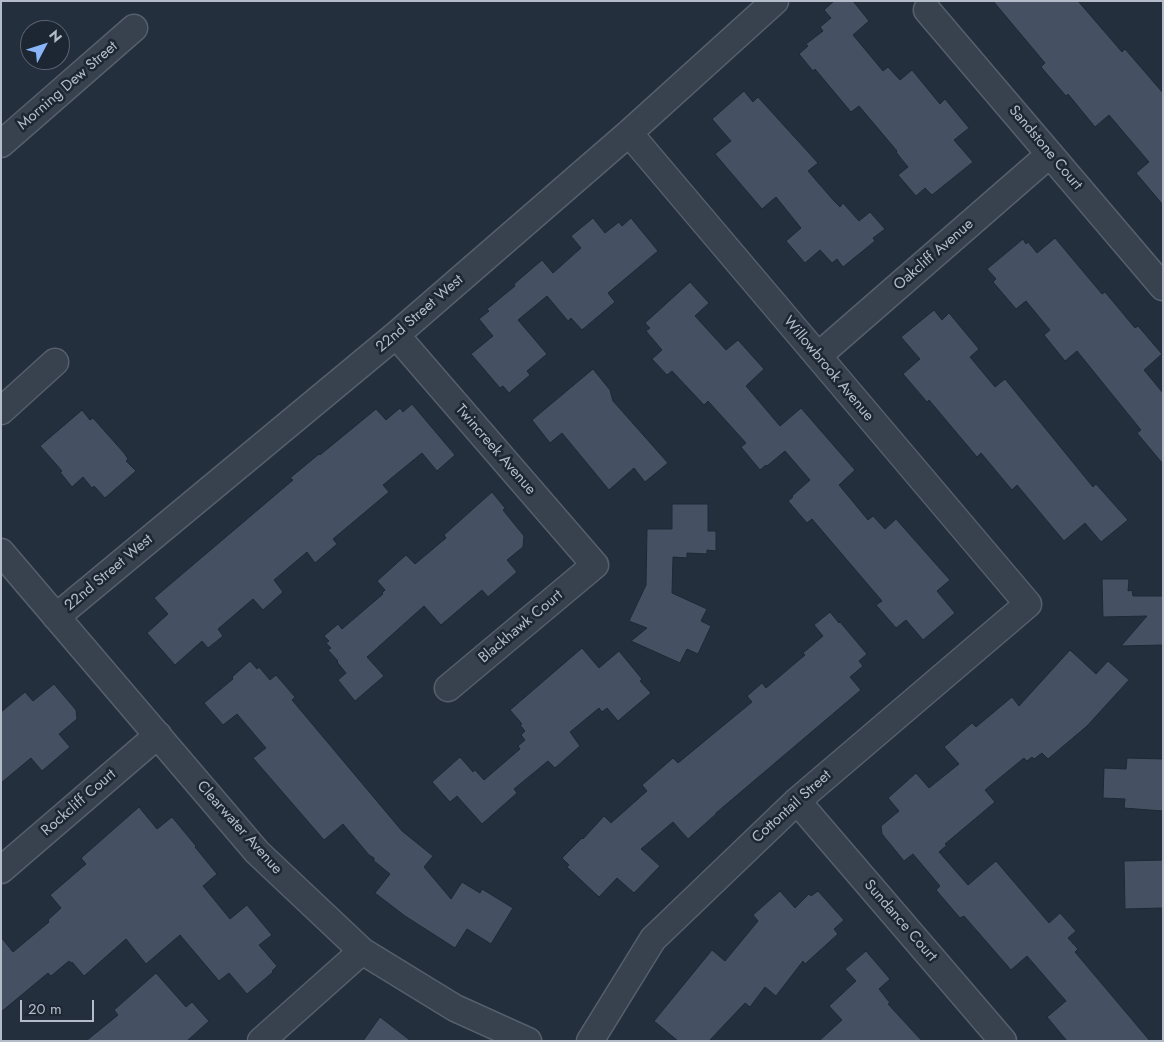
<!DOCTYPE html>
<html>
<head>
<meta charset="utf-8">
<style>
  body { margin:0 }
  #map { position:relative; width:1164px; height:1042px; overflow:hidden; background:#242f3e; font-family:Jost,sans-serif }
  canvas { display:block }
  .frame { position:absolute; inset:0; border:2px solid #b4bcc9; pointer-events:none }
  .north { position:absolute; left:20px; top:20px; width:50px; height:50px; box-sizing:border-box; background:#1d2633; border:1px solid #59626f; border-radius:50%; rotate:50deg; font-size:14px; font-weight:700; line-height:20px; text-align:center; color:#b4bcc9 }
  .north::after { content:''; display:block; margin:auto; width:18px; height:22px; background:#8ab4f8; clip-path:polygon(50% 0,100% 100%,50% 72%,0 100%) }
  .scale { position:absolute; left:20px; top:1000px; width:74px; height:22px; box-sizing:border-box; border:2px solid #b4bcc9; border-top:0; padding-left:6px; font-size:15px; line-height:18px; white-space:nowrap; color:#b4bcc9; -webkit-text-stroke:4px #1d2633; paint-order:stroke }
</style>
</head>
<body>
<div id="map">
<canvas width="1164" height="1042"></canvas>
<div class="frame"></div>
<div class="north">N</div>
<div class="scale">20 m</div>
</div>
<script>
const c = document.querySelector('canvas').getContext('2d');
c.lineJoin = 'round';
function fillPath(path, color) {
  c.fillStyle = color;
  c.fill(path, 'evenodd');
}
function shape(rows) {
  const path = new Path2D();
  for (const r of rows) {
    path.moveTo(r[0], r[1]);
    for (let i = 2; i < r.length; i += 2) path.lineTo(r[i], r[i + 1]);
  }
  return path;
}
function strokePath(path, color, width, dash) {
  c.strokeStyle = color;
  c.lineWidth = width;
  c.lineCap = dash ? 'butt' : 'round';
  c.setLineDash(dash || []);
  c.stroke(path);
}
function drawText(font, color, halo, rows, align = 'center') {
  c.font = font + ' Jost,sans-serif';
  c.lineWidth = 5;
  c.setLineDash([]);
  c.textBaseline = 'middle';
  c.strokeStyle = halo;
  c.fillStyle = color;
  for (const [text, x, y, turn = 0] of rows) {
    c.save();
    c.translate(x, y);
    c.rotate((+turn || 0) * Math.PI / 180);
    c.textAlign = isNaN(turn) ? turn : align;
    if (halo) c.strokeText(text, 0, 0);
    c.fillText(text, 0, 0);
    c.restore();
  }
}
const building = shape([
  [834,1,853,1,869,21,853,35,883,71,888,67,900,80,912,70,940,104,945,99,969,128,954,140,973,162,932,195,925,188,916,196,898,175,908,167,896,152,897,151,859,106,851,112,815,69,813,71,799,54,808,46,806,44,823,31,820,27,831,18,824,10,834,1],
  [993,1,1078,1,1122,52,1125,49,1163,93,1163,205,1136,173,1149,162,1109,115,1095,127,1068,94,1066,96,1041,67,1045,63,993,1],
  [744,91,753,102,758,97,818,163,808,171,834,201,840,207,843,203,859,221,870,212,885,229,873,238,875,241,843,267,837,259,832,263,820,250,805,263,786,241,801,228,776,197,762,209,715,154,731,141,712,119,744,91],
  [593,218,605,233,619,222,622,226,631,218,658,251,608,293,615,302,582,330,571,318,568,321,547,296,518,320,547,354,527,371,530,375,509,393,503,386,500,388,471,354,493,336,479,319,489,311,487,309,515,286,514,284,542,260,553,273,581,248,571,236,593,218],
  [1055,238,1102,294,1105,292,1135,328,1138,326,1162,354,1144,370,1163,393,1163,464,1137,433,1141,430,1077,351,1065,361,1044,335,1050,330,1026,301,1016,309,993,282,996,279,987,269,1023,239,1026,244,1028,242,1037,253,1055,238],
  [690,282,709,303,695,316,726,350,738,340,764,369,746,386,780,426,801,408,855,470,839,485,868,520,873,516,885,529,896,519,950,580,937,591,955,613,923,640,906,620,896,628,876,605,882,601,812,519,807,523,788,501,793,497,792,496,810,480,785,451,767,466,766,465,760,470,741,447,746,443,708,401,704,405,672,371,667,375,652,359,662,350,646,331,650,328,645,323,690,282],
  [934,310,942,320,949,313,979,349,970,357,995,387,1005,379,1093,487,1096,484,1128,520,1101,542,1085,523,1064,541,1017,485,1012,490,981,453,977,457,929,400,927,402,903,374,920,359,901,337,934,310],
  [593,369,610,390,613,401,668,463,645,482,634,468,609,490,562,433,550,443,532,420,593,369],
  [412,404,455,455,437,471,422,453,383,485,389,492,333,539,337,544,315,563,307,552,274,580,283,592,263,610,253,599,218,629,223,636,208,648,202,641,175,665,147,633,168,614,154,598,293,480,290,478,319,454,320,455,376,409,386,420,400,408,403,412,412,404],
  [82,410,90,420,93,418,124,453,128,459,126,461,136,471,105,498,94,486,92,488,83,477,72,487,60,472,62,471,40,446,82,410],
  [492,492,505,508,503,510,524,536,523,547,507,560,517,572,488,597,482,590,441,625,424,606,367,657,384,676,355,701,338,680,346,673,337,662,338,661,328,650,331,648,326,643,329,641,324,636,338,624,342,629,383,594,382,593,385,590,377,581,406,555,415,564,446,538,444,535,492,492],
  [672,504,708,504,708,531,716,531,716,551,707,550,707,554,687,553,687,558,673,557,672,593,707,609,701,621,711,626,698,654,687,649,680,663,631,641,647,628,629,621,646,585,647,529,672,529,672,504],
  [1102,579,1129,579,1128,591,1132,590,1133,596,1163,596,1163,645,1121,646,1147,616,1103,617,1102,579],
  [830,612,839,623,840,622,867,654,859,661,863,666,850,677,861,690,716,813,716,814,688,839,673,822,641,849,660,866,634,893,617,878,599,897,567,867,569,865,562,858,582,838,583,839,604,816,611,823,647,791,642,785,673,758,678,763,752,702,747,696,762,683,766,688,805,655,803,653,823,636,814,625,830,612],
  [582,648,599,668,619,651,642,679,640,681,651,693,618,721,607,708,602,712,599,708,570,732,580,746,555,768,548,761,514,789,517,793,482,824,457,796,450,802,432,782,460,757,473,772,475,770,484,780,520,749,518,746,525,740,521,735,525,731,520,725,522,724,510,710,582,648],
  [1070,650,1096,674,1108,661,1129,680,1087,726,1048,759,1042,753,1034,759,1032,757,1027,761,1024,758,985,790,995,802,945,844,947,845,939,852,968,885,996,861,1049,923,1060,913,1076,931,1068,938,1078,949,1075,952,1150,1041,1067,1041,1047,1017,1066,1001,1027,956,1011,970,964,916,960,918,936,890,940,886,913,854,904,861,882,834,881,826,899,811,888,798,916,773,929,788,959,764,944,747,972,723,976,727,1012,697,1019,706,1070,650],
  [250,661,257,669,259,667,270,680,276,675,295,697,292,700,402,831,433,856,424,867,451,899,462,882,480,893,482,889,513,908,491,944,467,929,455,948,405,916,375,893,390,874,374,861,374,858,369,855,343,824,324,840,253,758,266,748,237,714,223,725,204,703,233,679,232,677,250,661],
  [54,684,76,710,77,719,59,734,70,747,42,771,31,758,1,783,1,712,25,692,33,701,54,684],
  [1127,758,1163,759,1163,811,1124,808,1125,799,1103,798,1104,768,1126,769,1127,758],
  [139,807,157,829,172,817,196,846,195,847,217,874,203,886,230,919,247,905,272,935,259,945,277,966,272,971,273,972,247,994,229,973,219,981,180,935,146,964,126,939,84,976,72,962,71,963,69,961,51,976,48,973,1,1012,1,937,13,952,49,922,48,920,61,908,50,895,86,864,81,858,139,807],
  [1163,860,1163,908,1125,909,1124,861,1163,860],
  [780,891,795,908,809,894,811,896,818,891,844,920,834,929,838,934,805,964,803,961,776,996,765,987,750,1007,745,1003,709,1041,678,1041,654,1021,712,950,725,961,758,921,753,915,780,891],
  [866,951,890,979,879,989,890,1003,888,1004,922,1041,819,1041,842,1020,829,1006,856,981,845,969,866,951],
  [156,973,186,1007,192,1002,209,1021,187,1041,86,1041,118,1015,114,1010,156,973],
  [380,1017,411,1041,363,1041,380,1017]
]);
fillPath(building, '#455162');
strokePath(building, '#1f2835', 1);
const street = shape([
  [927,10,1163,287],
  [1,144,134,28],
  [396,335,595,565,448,688],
  [818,356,1050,154],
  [1,411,55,362],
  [1,552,257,852,362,951,455,1008,528,1041],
  [56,617,396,335,629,133,775,1],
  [797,801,1003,1041],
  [1,870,158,735],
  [261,1041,362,951],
  [590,1041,653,939,797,801,1028,604,629,133]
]);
strokePath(street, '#565f6c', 29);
strokePath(street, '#38414e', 26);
drawText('15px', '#b4bcc9', '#1d2633', [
  ["Morning Dew Street",68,86,-41],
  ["Sandstone Court",1045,148,50],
  ["Oakcliff Avenue",934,255,-41],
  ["22nd Street West",420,314,-41],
  ["Willowbrook Avenue",828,369,50],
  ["Twincreek Avenue",495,450,49],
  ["22nd Street West",109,573,-40],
  ["Blackhawk Court",521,627,-40],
  ["Rockcliff Court",79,803,-41],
  ["Cottontail Street",792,807,-42],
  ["Clearwater Avenue",239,828,48],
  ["Sundance Court",900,921,49]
]);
</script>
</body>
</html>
